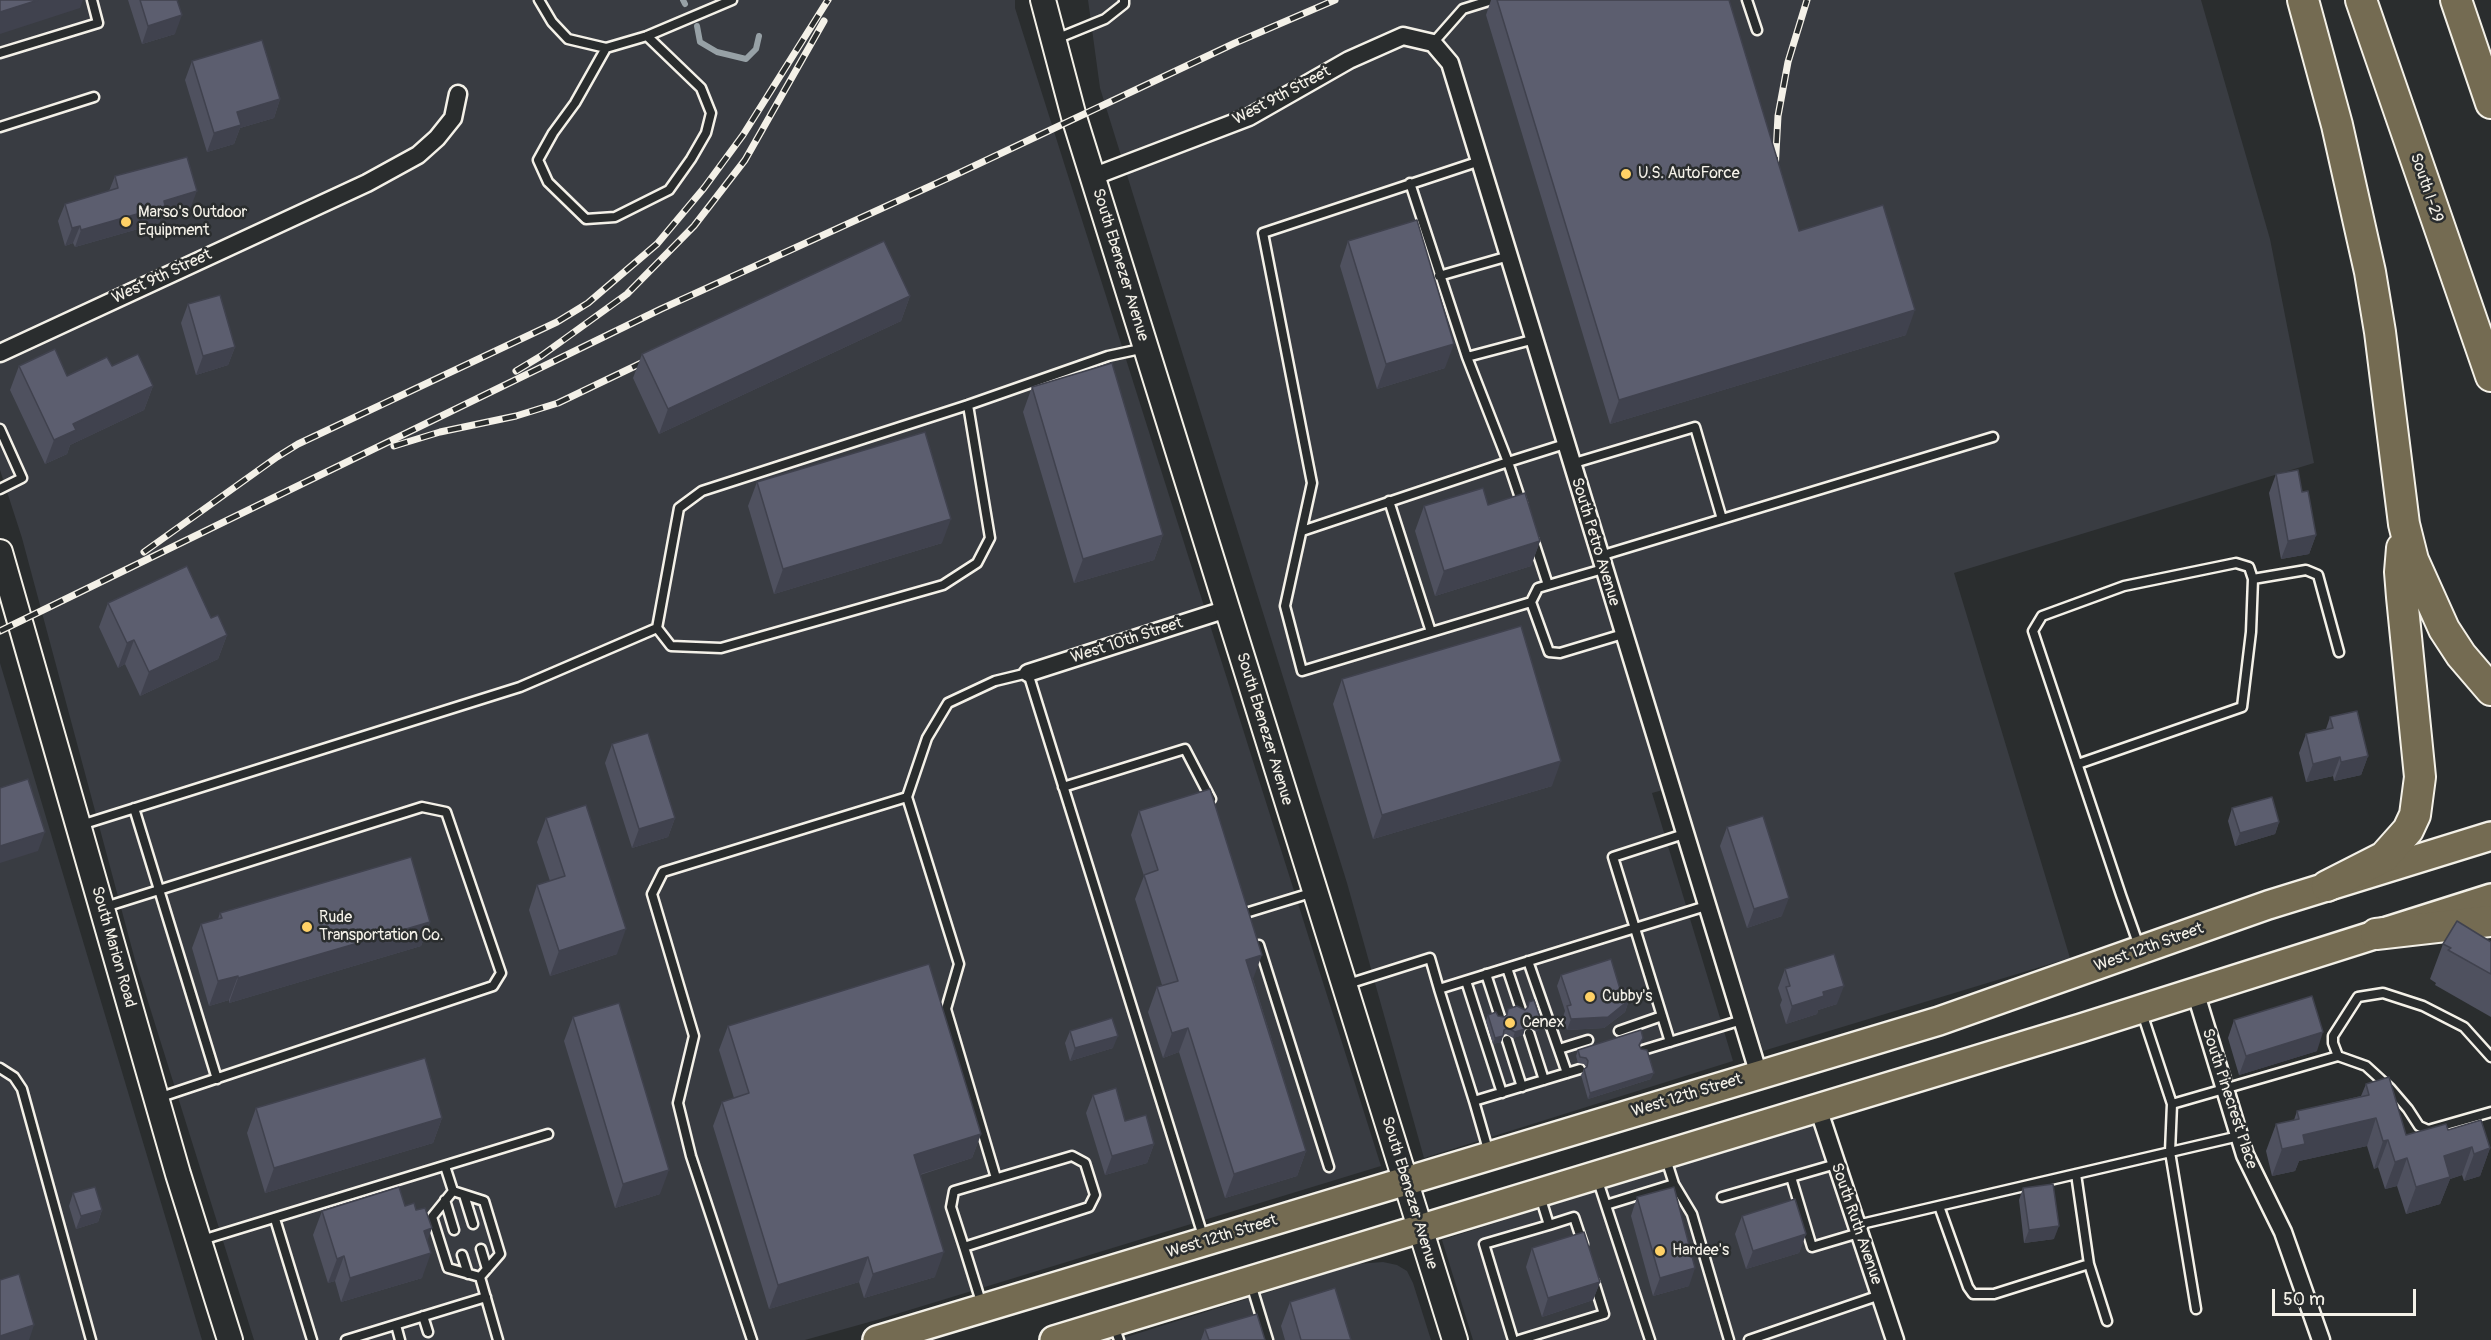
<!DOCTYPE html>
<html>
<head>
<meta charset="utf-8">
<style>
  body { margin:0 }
  #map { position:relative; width:2491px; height:1340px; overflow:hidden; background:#2a2d2e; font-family:Pangolin,sans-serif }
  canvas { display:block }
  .scale { position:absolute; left:2272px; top:1289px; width:144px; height:27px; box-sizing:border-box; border:3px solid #f4f1e8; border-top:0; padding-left:8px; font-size:18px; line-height:21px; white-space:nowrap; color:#f4f1e8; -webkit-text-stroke:4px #2a2d2e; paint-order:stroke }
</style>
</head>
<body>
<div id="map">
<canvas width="2491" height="1340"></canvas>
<div class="scale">50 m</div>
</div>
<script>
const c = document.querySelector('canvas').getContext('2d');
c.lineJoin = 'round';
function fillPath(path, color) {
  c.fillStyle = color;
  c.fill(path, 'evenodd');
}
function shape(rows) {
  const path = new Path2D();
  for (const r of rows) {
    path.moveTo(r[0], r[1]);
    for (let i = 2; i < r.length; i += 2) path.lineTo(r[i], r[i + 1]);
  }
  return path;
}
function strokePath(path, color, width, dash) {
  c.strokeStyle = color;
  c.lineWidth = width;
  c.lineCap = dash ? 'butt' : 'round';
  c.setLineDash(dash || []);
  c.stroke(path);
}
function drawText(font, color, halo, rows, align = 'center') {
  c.font = font + ' Pangolin,sans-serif';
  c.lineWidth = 5;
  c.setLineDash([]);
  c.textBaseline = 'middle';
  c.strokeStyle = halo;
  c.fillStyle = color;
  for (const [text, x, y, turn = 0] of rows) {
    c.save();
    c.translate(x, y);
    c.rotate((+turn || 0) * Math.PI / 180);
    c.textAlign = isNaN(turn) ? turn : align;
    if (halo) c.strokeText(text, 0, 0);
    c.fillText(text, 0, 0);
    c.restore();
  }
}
fillPath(shape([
  [0,0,1015,0,1015,8,1381,1166,880,1319,805,1340,254,1340,135,960,22,538,0,470],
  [1088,0,2201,0,2270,239,2314,463,1954,573,2070,958,1763,1051,1681,785,1652,793,1733,1061,1424,1158,1347,883,1100,88],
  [0,663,202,1340,0,1340],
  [1814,1121,1884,1340,1473,1340,1442,1240],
  [1383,1262,1397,1265,1407,1271,1413,1283,1431,1340,1117,1340,1357,1264]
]), '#393c42');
strokePath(shape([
  [683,0,685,4],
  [697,26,700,42,717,52,746,59,756,49,759,36]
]), '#97a1a6', 6);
const lane = shape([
  [539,0,552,22,568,39,606,48,647,36,732,0],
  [1747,0,1757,30],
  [1056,39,1105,19,1124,4,1124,0],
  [1433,43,1463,9,1492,0],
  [606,48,575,103,553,133,538,160,548,182,586,219,615,217,669,190,691,159,706,133,711,113,701,88,647,36],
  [0,53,98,23,92,0],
  [0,127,94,97],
  [1480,161,1263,233,1312,483,1285,606,1302,671,1531,602],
  [1410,183,1467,357],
  [1439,276,1509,256],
  [968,405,990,538,977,563,943,585,721,648,671,646,657,628,679,508,702,491,968,405,1108,356,1145,348],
  [0,429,22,478,0,489],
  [1571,464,1695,427,1722,519],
  [1389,501,1431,632],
  [1522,504,1508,462,1565,444],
  [1302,531,1508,462,1467,357,1535,339],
  [1533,539,1548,585],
  [1600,556,1993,437],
  [1603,569,1538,588,1531,602,1549,652,1560,653,1623,634],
  [2253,579,2306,570,2318,575,2339,652],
  [2078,764,2242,707,2251,632,2253,579,2249,567,2236,563,2124,586,2042,616,2033,631,2121,895,2139,946],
  [1063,787,1185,749,1211,799],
  [907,797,959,964,946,1009,996,1178],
  [134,808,217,1079],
  [81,825,520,687,657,628],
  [105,907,422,807,446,812,501,973,493,986,158,1098],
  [1249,912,1314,892],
  [1259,945,1329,1167],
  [1528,961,1567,1073],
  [1507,968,1521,1010],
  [1486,974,1500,1017],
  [1466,981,1502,1093],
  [1348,984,1430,958,1439,989],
  [2142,1013,2172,1104,2170,1152,2196,1309],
  [1619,1031,1662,1016],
  [1529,1033,1544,1080],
  [1507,1040,1522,1087],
  [1670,1042,1613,857,1684,834],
  [1559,1049,1588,1040],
  [1643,1050,1742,1020],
  [2338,1056,2333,1043,2333,1036,2358,997,2383,993,2423,1006,2464,1027,2491,1057],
  [0,1068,14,1077,22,1089,91,1340],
  [1474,1101,1439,989,1706,906],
  [2172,1104,2338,1056,2366,1066,2390,1088,2408,1109,2419,1126,2428,1130,2491,1112],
  [1489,1153,1474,1101,1580,1069],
  [1666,1159,1674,1184],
  [445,1166,453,1191,432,1217,448,1268,480,1277,498,1340],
  [2076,1174,2089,1264,2107,1321],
  [1791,1177,1812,1247,1859,1233],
  [1597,1178,1650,1340],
  [453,1191,484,1201,500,1254,480,1277],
  [464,1195,473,1224],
  [1722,1197,1836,1164],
  [445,1200,454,1230],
  [1606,1205,1674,1184,1692,1214,1729,1340],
  [1939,1206,1968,1287,1973,1294,1994,1294,2089,1264],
  [275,1219,312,1340],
  [1549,1225,1574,1217,1583,1244],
  [1857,1225,2239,1136],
  [202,1240,548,1134],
  [964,1247,1089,1207,1095,1195,1085,1163,1072,1156,954,1191,951,1207,964,1247,982,1305],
  [481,1249,487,1269],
  [462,1255,468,1274],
  [1251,1284,1268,1340],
  [423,1316,428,1332],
  [396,1325,400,1340],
  [1114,1325,1119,1340],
  [346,1340,486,1297],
  [752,1340,691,1156,678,1103,694,1036,652,894,663,872,907,797,927,738,948,703,995,681,1028,673,1204,1239],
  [1513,1340,1484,1244,1549,1225,1540,1196],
  [1519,1340,1604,1314,1594,1282],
  [1749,1340,1880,1295]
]);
const street = shape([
  [1092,177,1249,117,1349,60,1403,36,1433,43,1450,63,1759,1075],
  [0,353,367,183,418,155,437,138,453,118,458,94],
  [1028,673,1227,609],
  [2195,991,2245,1155,2283,1232,2321,1340],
  [1818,1108,1895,1340]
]);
const secondary = shape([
  [1043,0,1074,117,1455,1340],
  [0,552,178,1174,230,1340]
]);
const primary = shape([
  [877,1340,1939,1021,2268,905,2491,836],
  [1054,1340,2081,1028,2491,898]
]);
const highway = shape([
  [2303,0,2337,125,2370,272,2380,332,2404,524,2413,560,2444,629,2461,655,2491,690],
  [2361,0,2491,376],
  [2456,0,2491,103],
  [2327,886,2384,857,2408,830,2415,815,2420,777,2402,597,2400,572,2402,548],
  [2376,934,2491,921]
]);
strokePath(lane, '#f4f1e8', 13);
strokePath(street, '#f4f1e8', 21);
strokePath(secondary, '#f4f1e8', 28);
strokePath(primary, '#f4f1e8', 32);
strokePath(highway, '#f4f1e8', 34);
strokePath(lane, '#2a2d2e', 8);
strokePath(street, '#2a2d2e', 16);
strokePath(secondary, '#2a2d2e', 24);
strokePath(primary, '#746b52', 27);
strokePath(highway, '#746b52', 30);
const rail = shape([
  [1775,171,1778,116,1788,62,1807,0],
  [516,371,541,356,627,294,694,226,745,160,824,21],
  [394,446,440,432,516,416,558,403,654,357],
  [144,552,277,457,298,444,557,322,588,303,657,244,704,188,743,135,828,0],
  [0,631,661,309,957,174,1235,43,1335,0]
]);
strokePath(rail, '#f4f1e8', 7);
strokePath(rail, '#2a2d2e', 4.5, [14]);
fillPath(shape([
  [128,0,177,0,175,34,142,44],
  [1491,0,1729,0,1799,231,1906,335,1610,424,1486,15],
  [192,61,280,99,274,118,240,128,234,144,207,152,185,80],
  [115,176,190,209,161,217,159,223,75,247,73,243,65,246,58,221,65,204,109,191],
  [1348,241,1445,368,1377,389,1340,266],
  [910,296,901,321,659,434,633,378,642,354],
  [188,304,235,347,228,365,196,375,181,323],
  [19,366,67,376,112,366,153,386,144,410,70,445,67,454,45,464,10,390],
  [1032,387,1163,535,1154,560,1074,583,1023,412],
  [2276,474,2302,492,2316,535,2309,554,2281,559,2269,493],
  [757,482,942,543,774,594,748,506],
  [1488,505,1540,541,1531,566,1435,596,1415,531,1424,506],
  [108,603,211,618,227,635,218,659,140,696,125,664,118,668,99,627],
  [1342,679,1552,786,1373,839,1333,704],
  [2330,717,2368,756,2361,775,2334,781,2333,776,2306,782,2299,753,2306,734,2326,729],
  [612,744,675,818,668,837,632,848,605,763],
  [2232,808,2279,822,2275,834,2235,846,2228,821],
  [1139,811,1253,979,1306,1151,1297,1176,1225,1198,1179,1052,1163,1058,1148,1012,1157,987,1162,985,1135,899,1144,876,1131,835],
  [546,818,617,954,550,976,529,910,537,885,550,881,537,842],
  [1727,827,1782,916,1747,928,1720,846],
  [220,913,430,922,421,946,229,1003,229,1000,209,1006,192,948,201,924,218,919],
  [2491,942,2491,1017,2435,985,2436,983,2430,979,2443,944],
  [1785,969,1837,1004,1818,1010,1817,1014,1786,1024,1780,1005,1782,1000,1778,988],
  [1561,975,1620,989,1629,1000,1625,1012,1604,1028,1567,1030,1563,1017,1565,1011,1557,986],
  [1529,1002,1539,1030,1535,1031,1528,1027,1525,1028,1523,1035,1513,1038,1506,1034,1503,1035,1501,1042,1493,1044,1486,1021,1488,1015,1504,1017,1506,1015,1508,1009,1525,1010,1527,1008],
  [573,1017,660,1194,615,1208,564,1041],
  [2234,1020,2317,1051,2239,1075,2228,1038],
  [728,1026,981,1134,972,1158,920,1175,935,1277,864,1298,859,1282,769,1309,713,1126,722,1102,734,1098,719,1050],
  [1070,1031,1113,1048,1070,1061,1065,1043],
  [1643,1038,1640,1046,1651,1079,1588,1099,1581,1075,1584,1069,1586,1067,1584,1064,1578,1063,1576,1056,1578,1050],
  [2366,1084,2406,1135,2448,1130,2490,1148,2480,1176,2464,1181,2462,1175,2450,1179,2440,1204,2406,1214,2397,1186,2385,1189,2378,1167,2374,1169,2367,1146,2299,1161,2295,1171,2272,1176,2266,1151,2276,1124,2294,1120,2297,1111,2361,1096],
  [1093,1095,1154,1144,1147,1163,1105,1175,1086,1113],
  [256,1108,442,1118,433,1143,265,1193,247,1133],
  [2023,1188,2054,1239,2024,1243,2019,1200],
  [73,1193,102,1210,98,1222,76,1229,69,1206],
  [1637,1197,1689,1286,1653,1296,1631,1216],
  [405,1206,427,1241,422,1278,341,1302,335,1281,328,1283,313,1235,322,1211],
  [1742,1216,1806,1234,1799,1253,1746,1269,1735,1234],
  [1532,1248,1600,1282,1593,1300,1542,1317,1526,1267],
  [1290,1302,1351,1340,1285,1340,1281,1326],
  [1205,1329,1265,1340,1201,1340]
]), '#4f515f');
fillPath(shape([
  [38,0,83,0,80,8,0,34,0,12],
  [182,15,175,34,142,44,148,26],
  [280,99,274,118,240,128,234,144,207,152,214,133,237,112],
  [197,191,190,209,161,217,159,223,75,247,81,230,164,201],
  [80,226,73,243,65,246,72,228],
  [910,296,901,321,659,434,668,409],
  [1915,310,1906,335,1610,424,1619,400],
  [1454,344,1445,368,1377,389,1386,364],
  [235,347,228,365,196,375,203,356],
  [153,386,144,410,70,445,67,454,45,464,54,440,73,424],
  [951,519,942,543,774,594,783,569],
  [1163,535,1154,560,1074,583,1083,559],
  [2316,535,2309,554,2281,559,2288,541],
  [1540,541,1531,566,1435,596,1444,571],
  [227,635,218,659,140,696,149,672],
  [134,640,125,664,118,668,127,643],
  [2368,756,2361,775,2334,781,2341,762],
  [2340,757,2333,776,2306,782,2313,764],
  [1561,761,1552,786,1373,839,1382,815],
  [675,818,668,837,632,848,639,829],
  [2279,822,2275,834,2235,846,2240,833],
  [45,832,38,851,0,863,0,846],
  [1789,898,1782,916,1747,928,1754,909],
  [430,922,421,946,229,1003,238,978],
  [626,929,617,954,550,976,559,951],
  [1262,955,1253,979,1238,984,1246,960],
  [238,976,229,1000,209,1006,218,981],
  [1844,986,1837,1004,1818,1010,1817,1014,1786,1024,1792,1006,1823,992],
  [1629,1000,1625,1012,1604,1028,1567,1030,1571,1019],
  [1542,1024,1539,1030,1535,1031,1537,1025],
  [1188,1028,1179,1052,1163,1058,1172,1033],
  [1525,1029,1523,1035,1513,1038,1515,1032],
  [2323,1032,2317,1051,2239,1075,2246,1056],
  [1118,1036,1113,1048,1070,1061,1075,1048],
  [1503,1036,1501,1042,1493,1044,1495,1038],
  [1654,1073,1651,1079,1588,1099,1590,1093],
  [442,1118,433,1143,265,1193,274,1168],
  [2376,1118,2367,1146,2299,1161,2295,1171,2272,1176,2282,1149,2303,1135],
  [981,1134,972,1158,905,1179,914,1155],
  [2388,1140,2378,1167,2374,1169,2383,1141],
  [1154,1144,1147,1163,1105,1175,1112,1156],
  [2472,1147,2462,1175,2450,1179,2440,1204,2406,1214,2416,1187,2444,1156],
  [2490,1148,2480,1176,2464,1181,2474,1154],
  [1306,1151,1297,1176,1225,1198,1234,1174],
  [2407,1158,2397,1186,2385,1189,2395,1162],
  [669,1170,660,1194,615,1208,623,1184],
  [102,1210,98,1222,76,1229,81,1216],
  [2059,1226,2054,1239,2024,1243,2029,1230],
  [432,1228,423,1253,424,1231],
  [1806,1234,1799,1253,1746,1269,1753,1251],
  [944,1252,935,1277,864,1298,873,1274],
  [431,1253,422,1278,341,1302,350,1278],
  [344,1256,335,1281,328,1283,337,1259],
  [868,1257,859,1282,769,1309,778,1285],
  [1695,1268,1689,1286,1653,1296,1660,1278],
  [1600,1282,1593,1300,1542,1317,1548,1298],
  [34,1325,29,1340,0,1340,0,1336]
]), '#40424e');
const building = shape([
  [0,0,38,0,0,12,0,0],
  [140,0,177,0,182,15,148,26,140,0],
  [1497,0,1729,0,1799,231,1883,205,1915,310,1619,400,1497,0],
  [262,40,280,99,237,112,241,125,214,133,192,61,262,40],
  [187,157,197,191,164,201,165,206,81,230,80,226,72,228,65,204,118,188,115,176,187,157],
  [1417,220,1454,344,1386,364,1348,241,1417,220],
  [884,241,910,296,668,409,642,354,884,241],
  [220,295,235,347,203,356,188,304,220,295],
  [55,349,67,376,107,357,112,366,138,354,153,386,73,424,76,430,54,440,19,366,55,349],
  [1112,363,1163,535,1083,559,1032,387,1112,363],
  [925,432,951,519,783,569,757,482,925,432],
  [2298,470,2302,492,2308,491,2316,535,2288,541,2276,474,2298,470],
  [1483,488,1488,505,1525,493,1540,541,1444,571,1424,506,1483,488],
  [187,566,211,618,218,615,227,635,149,672,134,640,127,643,108,603,187,566],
  [1521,626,1561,761,1382,815,1342,679,1521,626],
  [2357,711,2368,756,2341,762,2340,757,2313,764,2306,734,2333,728,2330,717,2357,711],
  [648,733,675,818,639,829,612,744,648,733],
  [28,779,45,832,0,846,0,788,28,779],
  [1210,789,1262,955,1246,960,1306,1151,1234,1174,1188,1028,1172,1033,1157,987,1178,981,1144,875,1158,870,1139,811,1210,789],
  [2272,797,2279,822,2240,833,2232,808,2272,797],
  [586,805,626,929,559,951,537,885,565,876,546,818,586,805],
  [1763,816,1789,898,1754,909,1727,827,1763,816],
  [411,857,430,922,238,978,238,976,218,981,201,924,222,918,220,913,411,857],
  [2457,921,2491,942,2491,974,2448,950,2451,948,2443,944,2457,921],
  [1834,954,1844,986,1823,992,1824,996,1792,1006,1786,987,1790,986,1785,969,1834,954],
  [1611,959,1620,989,1625,988,1629,1000,1608,1017,1571,1019,1567,1006,1571,1005,1561,975,1611,959],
  [929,964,981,1134,914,1155,944,1252,873,1274,868,1257,778,1285,722,1102,749,1093,728,1026,929,964],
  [2312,996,2323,1032,2246,1056,2234,1020,2312,996],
  [1534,1000,1542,1024,1537,1025,1530,1021,1526,1023,1525,1029,1515,1032,1508,1028,1504,1030,1503,1036,1495,1038,1488,1015,1496,1012,1498,1016,1504,1017,1507,1015,1508,1009,1517,1006,1525,1010,1528,1007,1529,1002,1534,1000],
  [619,1003,669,1170,623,1184,573,1017,619,1003],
  [1112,1018,1118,1036,1075,1048,1070,1031,1112,1018],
  [1641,1030,1643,1038,1639,1045,1641,1049,1647,1050,1654,1073,1590,1093,1584,1069,1587,1067,1588,1061,1586,1058,1580,1057,1578,1050,1641,1030],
  [425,1058,442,1118,274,1168,256,1108,425,1058],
  [2389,1077,2406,1135,2446,1124,2448,1130,2481,1120,2490,1148,2474,1154,2472,1147,2444,1156,2450,1177,2416,1187,2407,1158,2395,1162,2388,1140,2383,1141,2376,1118,2303,1135,2305,1144,2282,1149,2276,1124,2299,1119,2297,1111,2369,1095,2366,1084,2389,1077],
  [1116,1088,1125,1121,1146,1115,1154,1144,1112,1156,1093,1095,1116,1088],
  [2053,1184,2059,1226,2029,1230,2023,1188,2053,1184],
  [95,1187,102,1210,81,1216,73,1193,95,1187],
  [399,1187,405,1206,414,1203,416,1210,425,1208,432,1228,424,1231,431,1253,350,1278,344,1256,337,1259,322,1211,399,1187],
  [1674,1187,1695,1268,1660,1278,1637,1197,1674,1187],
  [1795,1199,1806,1234,1753,1251,1742,1216,1795,1199],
  [1584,1232,1600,1282,1548,1298,1532,1248,1584,1232],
  [19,1274,34,1325,0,1336,0,1280,19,1274],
  [1335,1288,1351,1340,1301,1340,1290,1302,1335,1288],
  [1257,1314,1265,1340,1209,1340,1205,1329,1257,1314]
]);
fillPath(building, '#5c5e6f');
strokePath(building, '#40424e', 1.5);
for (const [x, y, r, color] of [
  [1626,174,6,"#ffd166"],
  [126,222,6,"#ffd166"],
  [307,927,6,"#ffd166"],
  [1590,997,6,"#ffd166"],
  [1510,1023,6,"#ffd166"],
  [1660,1251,6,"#ffd166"]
]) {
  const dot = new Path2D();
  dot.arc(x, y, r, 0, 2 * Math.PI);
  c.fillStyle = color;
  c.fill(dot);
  strokePath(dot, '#2a2d2e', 2);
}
drawText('16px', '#f4f1e8', '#2a2d2e', [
  ["West 9th Street",1282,96,-28],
  ["South I-29",2426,188,71],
  ["South Ebenezer Avenue",1120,265,73],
  ["West 9th Street",162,277,-25],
  ["South Petro Avenue",1595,542,73],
  ["West 10th Street",1127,641,-18],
  ["South Ebenezer Avenue",1264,729,73],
  ["South Marion Road",113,947,74],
  ["West 12th Street",2149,948,-20],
  ["West 12th Street",1687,1096,-17],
  ["South Pinecrest Place",2229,1099,72],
  ["South Ebenezer Avenue",1409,1193,73],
  ["South Ruth Avenue",1856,1224,71],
  ["West 12th Street",1222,1237,-17]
]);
drawText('16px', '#f4f1e8', '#2a2d2e', [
  ["U.S. AutoForce",1638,174],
  ["Marso's Outdoor",138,213],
  ["Equipment",138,231],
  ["Rude",319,918],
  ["Transportation Co.",319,936],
  ["Cubby's",1602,997],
  ["Cenex",1522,1023],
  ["Hardee's",1672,1251]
], 'left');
</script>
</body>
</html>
